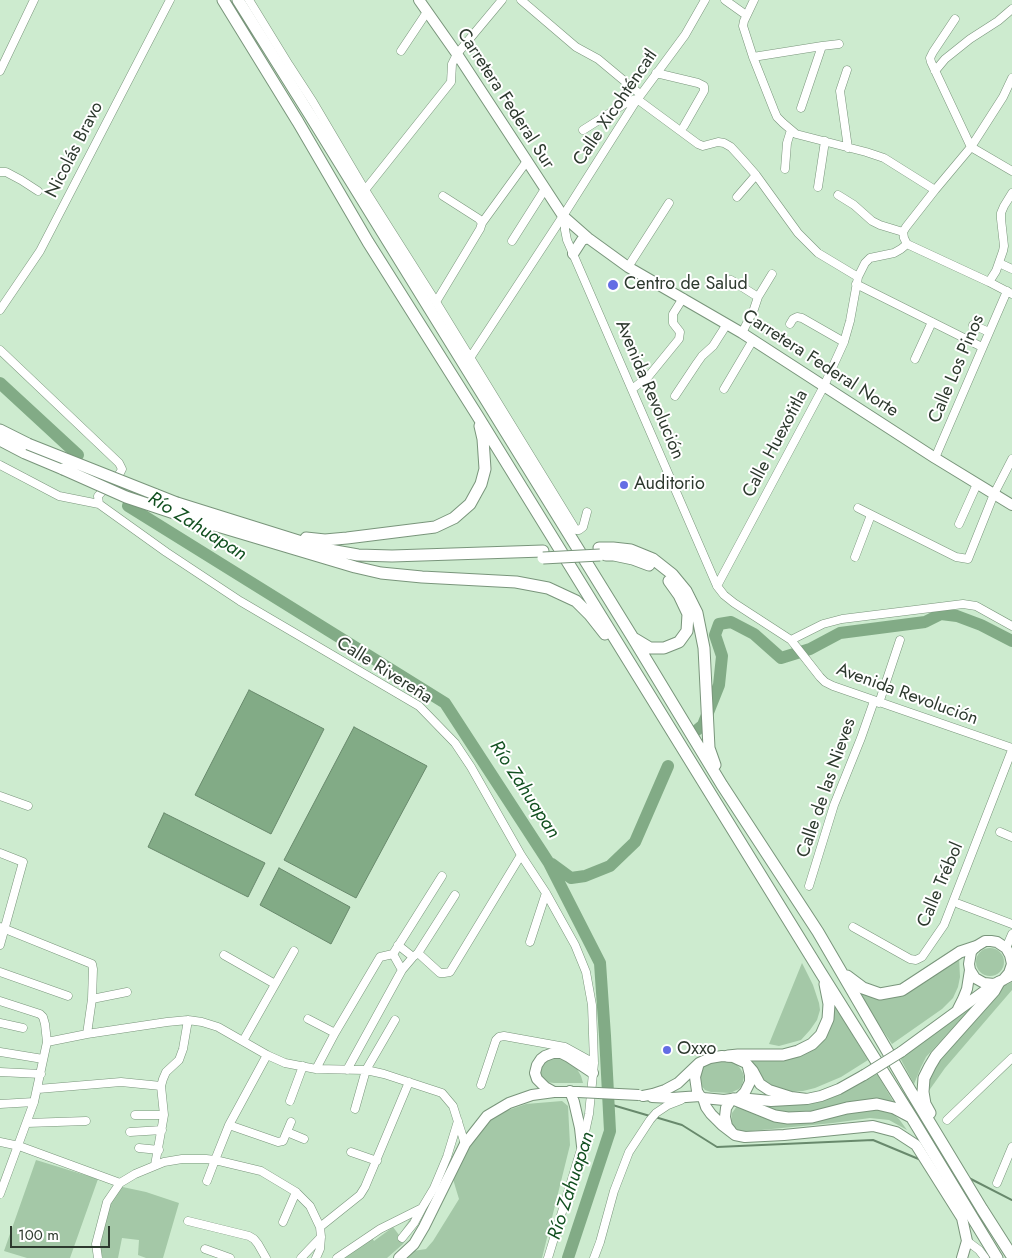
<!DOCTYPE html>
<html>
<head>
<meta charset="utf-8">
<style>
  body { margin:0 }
  #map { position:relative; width:1012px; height:1258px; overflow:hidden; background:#cdebcf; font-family:Jost,sans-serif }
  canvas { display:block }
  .scale { position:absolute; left:10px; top:1226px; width:100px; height:22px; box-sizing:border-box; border:2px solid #2d392e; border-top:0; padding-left:6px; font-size:15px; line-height:18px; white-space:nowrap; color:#2d392e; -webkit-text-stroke:4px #fff; paint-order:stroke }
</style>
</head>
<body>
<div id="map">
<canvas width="1012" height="1258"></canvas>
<div class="scale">100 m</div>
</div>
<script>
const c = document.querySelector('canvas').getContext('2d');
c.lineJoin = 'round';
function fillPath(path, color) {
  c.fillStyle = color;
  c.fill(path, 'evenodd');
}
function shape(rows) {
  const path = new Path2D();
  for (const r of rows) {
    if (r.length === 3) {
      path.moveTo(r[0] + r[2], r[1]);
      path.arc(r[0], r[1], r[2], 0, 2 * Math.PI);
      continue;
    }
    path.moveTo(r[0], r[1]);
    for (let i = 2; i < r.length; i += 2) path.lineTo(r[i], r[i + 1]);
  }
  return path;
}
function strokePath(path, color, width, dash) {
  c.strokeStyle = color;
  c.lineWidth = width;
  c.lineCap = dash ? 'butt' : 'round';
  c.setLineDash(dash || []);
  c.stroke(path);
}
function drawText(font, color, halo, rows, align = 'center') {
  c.font = font + ' Jost,sans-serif';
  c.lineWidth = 4;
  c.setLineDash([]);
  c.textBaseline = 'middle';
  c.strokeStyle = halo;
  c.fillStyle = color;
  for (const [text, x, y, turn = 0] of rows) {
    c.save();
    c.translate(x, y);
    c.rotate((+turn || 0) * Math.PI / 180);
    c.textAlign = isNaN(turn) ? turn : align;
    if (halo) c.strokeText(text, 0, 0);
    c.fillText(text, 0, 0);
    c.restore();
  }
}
fillPath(shape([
  [990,962,14],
  [959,957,960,977,958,987,953,998,942,1009,892,1044,856,991,877,997],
  [802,963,813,985,819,1003,820,1010,817,1020,810,1030,801,1040,779,1046,769,1044],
  [1012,982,1012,990,945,1068,928,1092,929,1081,933,1071,943,1055,997,991,1004,986],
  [981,997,926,1057,921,1067,914,1084,899,1056],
  [835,1006,868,1060,841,1077,815,1088,803,1091,788,1092,775,1089,765,1081,748,1057,796,1055,834,1013],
  [555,1058,569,1061,577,1069,581,1076,583,1083,554,1083,546,1082,542,1080,539,1069,547,1059],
  [722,1061,730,1061,736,1064,740,1068,743,1073,744,1077,742,1085,739,1089,730,1093,711,1092,705,1090,699,1083,699,1069,707,1062],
  [877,1074,896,1106,792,1117,763,1106,793,1104,845,1088],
  [562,1101,568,1106,570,1145,542,1258,405,1258,413,1251,426,1249,433,1241,459,1199,452,1176,471,1143,484,1125,500,1113,526,1104],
  [737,1106,772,1119,868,1107,892,1113,899,1119,907,1130,889,1120,870,1118,833,1123,741,1132,735,1130,731,1124,732,1113],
  [36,1160,98,1179,70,1258,27,1258,4,1251],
  [118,1186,146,1192,179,1203,163,1258,146,1258,138,1255,139,1240,122,1238,118,1258,103,1258,99,1248,109,1208],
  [415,1212,416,1223,403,1244,387,1258,339,1258,370,1235,374,1241,393,1227,399,1235]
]), '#a4c8a7');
const water = shape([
  [249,690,324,729,271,834,195,795,249,690],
  [354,727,427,766,356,898,284,860,354,727],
  [164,813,265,863,248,897,148,847,164,813],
  [279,868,350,907,331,944,260,905,279,868]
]);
fillPath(water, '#82ab86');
strokePath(water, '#68896c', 1);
strokePath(shape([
  [609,1104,650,1116],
  [655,1117,682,1125,717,1147,873,1140,921,1160],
  [967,1177,1012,1200]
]), '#68896c', 2);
strokePath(shape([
  [0,383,78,455],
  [128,506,445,703,549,863,600,963,605,1036,610,1131,568,1258],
  [697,730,703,725,719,685,722,656,715,635,719,624,731,622,754,634,781,658,810,649,840,633,925,622,941,614,957,616,981,625,1012,641],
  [552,864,571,878,585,876,610,866,635,842,668,766]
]), '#82ab86', 12);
const minor = shape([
  [249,0,289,65,313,102,365,190,436,302,576,530,579,530,583,527,587,512],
  [521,0,576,47,598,59,640,94],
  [725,0,746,15],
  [754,0,744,21,743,26,753,57,774,110,777,117,783,123,796,134,866,152,884,158,935,190],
  [955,19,933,52,930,58,931,62,971,147,1012,171],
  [401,51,427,12],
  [753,57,822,46,839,44],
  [847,70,840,91,848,148],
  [0,71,34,0],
  [935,71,945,59,970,39,998,21,1012,9],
  [656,73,698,83,704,86,704,91,684,126],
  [801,108,822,46],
  [583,130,629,101,637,99,698,144,703,146,718,142,724,143,731,147,742,159,756,175,798,233,818,253,858,277],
  [785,169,787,143,791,130],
  [0,172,6,172,21,180,38,191],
  [818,187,825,141],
  [365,190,451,82,452,64,457,54,502,0],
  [838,195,854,205,872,221,880,225,903,232],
  [443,196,479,219,482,223],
  [737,197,756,175],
  [565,218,565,230,567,240,717,586,724,595,734,603,791,640,820,677,825,682,833,686,1012,748],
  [512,241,545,189],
  [907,244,904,238,903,232,906,227,935,190,971,147,1003,97,1012,78],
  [907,244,989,282,1012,294],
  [999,263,1012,269],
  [628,267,669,203],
  [731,280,758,297],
  [989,282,996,271,1003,251,1004,246,1001,219,1001,213,1004,206,1012,193],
  [856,284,982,347],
  [436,302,480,229,482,223,527,161],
  [0,310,40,251,170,0],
  [790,324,793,319,797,317,802,318,844,342],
  [973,325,989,332],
  [742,333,754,309,758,297,772,274],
  [0,350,119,463,122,469,120,473,98,496,99,504],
  [470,358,563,216,634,104,685,35,705,0],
  [915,359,932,322],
  [632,389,648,377,679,339,680,332,673,323,673,314,683,298],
  [724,389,753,340],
  [675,396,697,363,702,356,713,346,727,324],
  [935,458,1007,291],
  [0,465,59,496,99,504,166,552,240,601,419,706,455,743,471,767,521,855,546,893,575,945,586,972,592,1005,594,1063,589,1114,582,1146,548,1258],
  [858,508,956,557,968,559,994,494,1012,459],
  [959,524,977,484],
  [855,557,871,515],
  [717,586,824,386,844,342,850,321,858,277,865,263,870,258,894,253,901,249,907,244],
  [791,640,823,624,842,619,963,604,976,606,1012,626],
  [879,703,900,640],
  [0,796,28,806],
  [1000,832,1012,837],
  [0,853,23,862,0,945],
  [809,886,834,805,861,738,874,701],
  [959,904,1012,924],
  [0,927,87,962,92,964,93,969,92,999,87,1034],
  [853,927,910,959,916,960,922,957,944,925,1012,750],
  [530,942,546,893],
  [398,945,413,957],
  [1006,948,1012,934],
  [418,953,440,973,444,973,450,972,521,855],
  [224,955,275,984],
  [402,970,393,954,442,876],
  [0,972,68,996],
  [92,999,127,992],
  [0,1001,40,1014,43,1017,45,1024,47,1042,34,1102,0,1194],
  [308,1019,335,1033],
  [0,1023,23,1028],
  [243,1041,294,951],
  [47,1042,87,1034,167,1022,188,1020,202,1022,218,1027,267,1055,285,1063,316,1069,366,1070,384,1074,442,1093,453,1106,465,1144],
  [0,1052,43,1059],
  [316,1069,335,1033,380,957,393,954],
  [347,1070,402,970,413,957,418,953,455,895],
  [0,1072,41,1074],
  [481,1085,496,1040,499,1037,504,1036,565,1047,594,1063],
  [38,1089,121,1082,161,1086],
  [290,1101,303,1066],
  [0,1104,34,1102],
  [355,1109,366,1070,395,1020],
  [135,1115,164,1115],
  [947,1120,1012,1058],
  [27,1123,86,1121],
  [229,1125,278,1142,283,1141,291,1122],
  [130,1132,162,1130],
  [287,1132,304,1139],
  [0,1142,19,1146,120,1183],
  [139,1148,159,1150],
  [351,1152,377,1161],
  [155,1165,164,1115,161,1086,163,1079,166,1072,179,1060,183,1049,188,1020],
  [207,1181,215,1160,229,1125,267,1055],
  [997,1183,1012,1147],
  [188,1221,249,1236,254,1239,258,1244,266,1258],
  [283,1222,296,1192],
  [320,1227,360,1195,365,1187,409,1082],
  [402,1238,414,1223,422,1208],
  [967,1241,979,1250,985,1258],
  [205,1249,230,1258],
  [98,1258,96,1244,107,1202,120,1183,135,1174,164,1162,182,1159,206,1159,215,1160,261,1171,296,1192,310,1206,320,1227,321,1237,320,1249,316,1258],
  [301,1258,321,1237],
  [337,1258,380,1229,422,1208,434,1188,447,1157,458,1121],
  [594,1258,600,1242,614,1191,629,1152,650,1120,656,1113,668,1105,681,1100]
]);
const major = shape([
  [419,0,457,54,563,216,588,238,628,267,742,333,935,458,1012,505],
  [573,254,582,240,588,238],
  [1003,980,1009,973,1012,964,1010,955,1006,948,997,942,991,941,985,941,975,947,971,952,969,964,970,970,975,978,984,983,994,984,999,982,1012,975],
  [958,1009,963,999,967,989,970,970],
  [901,1052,994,984],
  [699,1063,695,1077,697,1091,700,1096,703,1098,706,1107,711,1114,722,1125,735,1135,745,1137,784,1135,873,1126,896,1132,916,1145,962,1218,967,1241,962,1258],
  [570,1091,574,1102,580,1128,582,1146],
  [554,1092,545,1087,537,1079,535,1073,537,1065,541,1059,545,1056,553,1053,561,1053,569,1057,593,1073],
  [643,1096,653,1094,665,1090,678,1083,699,1063,710,1058,722,1056,733,1057,746,1063,753,1071,760,1084,769,1090,791,1097,807,1099],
  [652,1097,672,1098,700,1096],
  [703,1098,724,1100,739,1098,745,1092,750,1082,750,1075,748,1067],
  [739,1098,771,1101,807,1099,821,1096,839,1089,864,1075],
  [731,1131,727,1126,725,1117,726,1108,731,1100],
  [399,1258,414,1244,424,1227,465,1144,487,1116,509,1103,532,1095,554,1092,578,1092]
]);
const highway = shape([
  [223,0,298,122,368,242,477,415,821,973,912,1118,997,1258],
  [238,0,310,115,633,638,722,785,818,932,910,1090,982,1209,1012,1256],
  [0,430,28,444],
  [0,440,25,453,63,469],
  [177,503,324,549,358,555,392,556,543,551],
  [174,513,355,567,381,573,422,577,516,582,548,588,576,601,590,615,605,634],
  [306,538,325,540,347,538,435,527,454,518,470,504,481,484,485,469,483,439,480,426],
  [599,548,613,548,631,550,653,559,672,574,686,591,697,613,704,648,709,748,715,765],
  [606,555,614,555,633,559,649,565],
  [635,639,650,648,664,648,679,642,687,631,688,614,679,595,669,581],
  [847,976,863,988,880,994,902,990,960,952,975,947],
  [728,1056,738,1055,783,1055,798,1051,812,1044,821,1035,828,1019,829,1004,825,984],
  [733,1099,775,1116,788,1118,812,1117,847,1108,877,1104,894,1108,911,1117],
  [930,1113,925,1104,923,1092,924,1078,930,1066,936,1056,994,991,999,982]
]);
strokePath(minor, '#79957b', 9);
strokePath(major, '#79957b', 12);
strokePath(highway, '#79957b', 13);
strokePath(minor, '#fff', 8);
strokePath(major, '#fff', 10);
strokePath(highway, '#fff', 11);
const majorBridge = shape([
  [864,1075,901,1052],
  [578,1092,639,1095]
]);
const highwayBridge = shape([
  [28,444,177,503],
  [63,469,126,497,174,513],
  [543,558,600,555]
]);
strokePath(majorBridge, '#79957b', 12, []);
strokePath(highwayBridge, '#79957b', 13, []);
strokePath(majorBridge, '#fff', 10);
strokePath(highwayBridge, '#fff', 11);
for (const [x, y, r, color] of [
  [613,285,6,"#636ce4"],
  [624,485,5,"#636ce4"],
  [667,1050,5,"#636ce4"]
]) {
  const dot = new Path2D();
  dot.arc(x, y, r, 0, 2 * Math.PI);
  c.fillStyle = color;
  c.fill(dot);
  strokePath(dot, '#fff', 2);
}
drawText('18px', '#2d392e', '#fff', [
  ["Carretera Federal Sur",505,99,57],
  ["Calle Xicohténcatl",616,108,-56],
  ["Nicolás Bravo",75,150,-63],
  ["Carretera Federal Norte",820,364,33],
  ["Calle Los Pinos",957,369,-67],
  ["Avenida Revolución",649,390,67],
  ["Calle Huexotitla",776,444,-62],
  ["Calle Rivereña",384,671,32],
  ["Avenida Revolución",907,695,20],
  ["Calle de las Nieves",827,788,-71],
  ["Calle Trébol",941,885,-67]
]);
drawText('18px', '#2d392e', '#fff', [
  ["Centro de Salud",624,285],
  ["Auditorio",634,485],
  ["Oxxo",677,1050]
], 'left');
drawText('italic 19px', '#125020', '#fff', [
  ["Río Zahuapan",197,527,32],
  ["Río Zahuapan",524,790,57],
  ["Río Zahuapan",572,1186,-72]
]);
</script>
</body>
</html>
